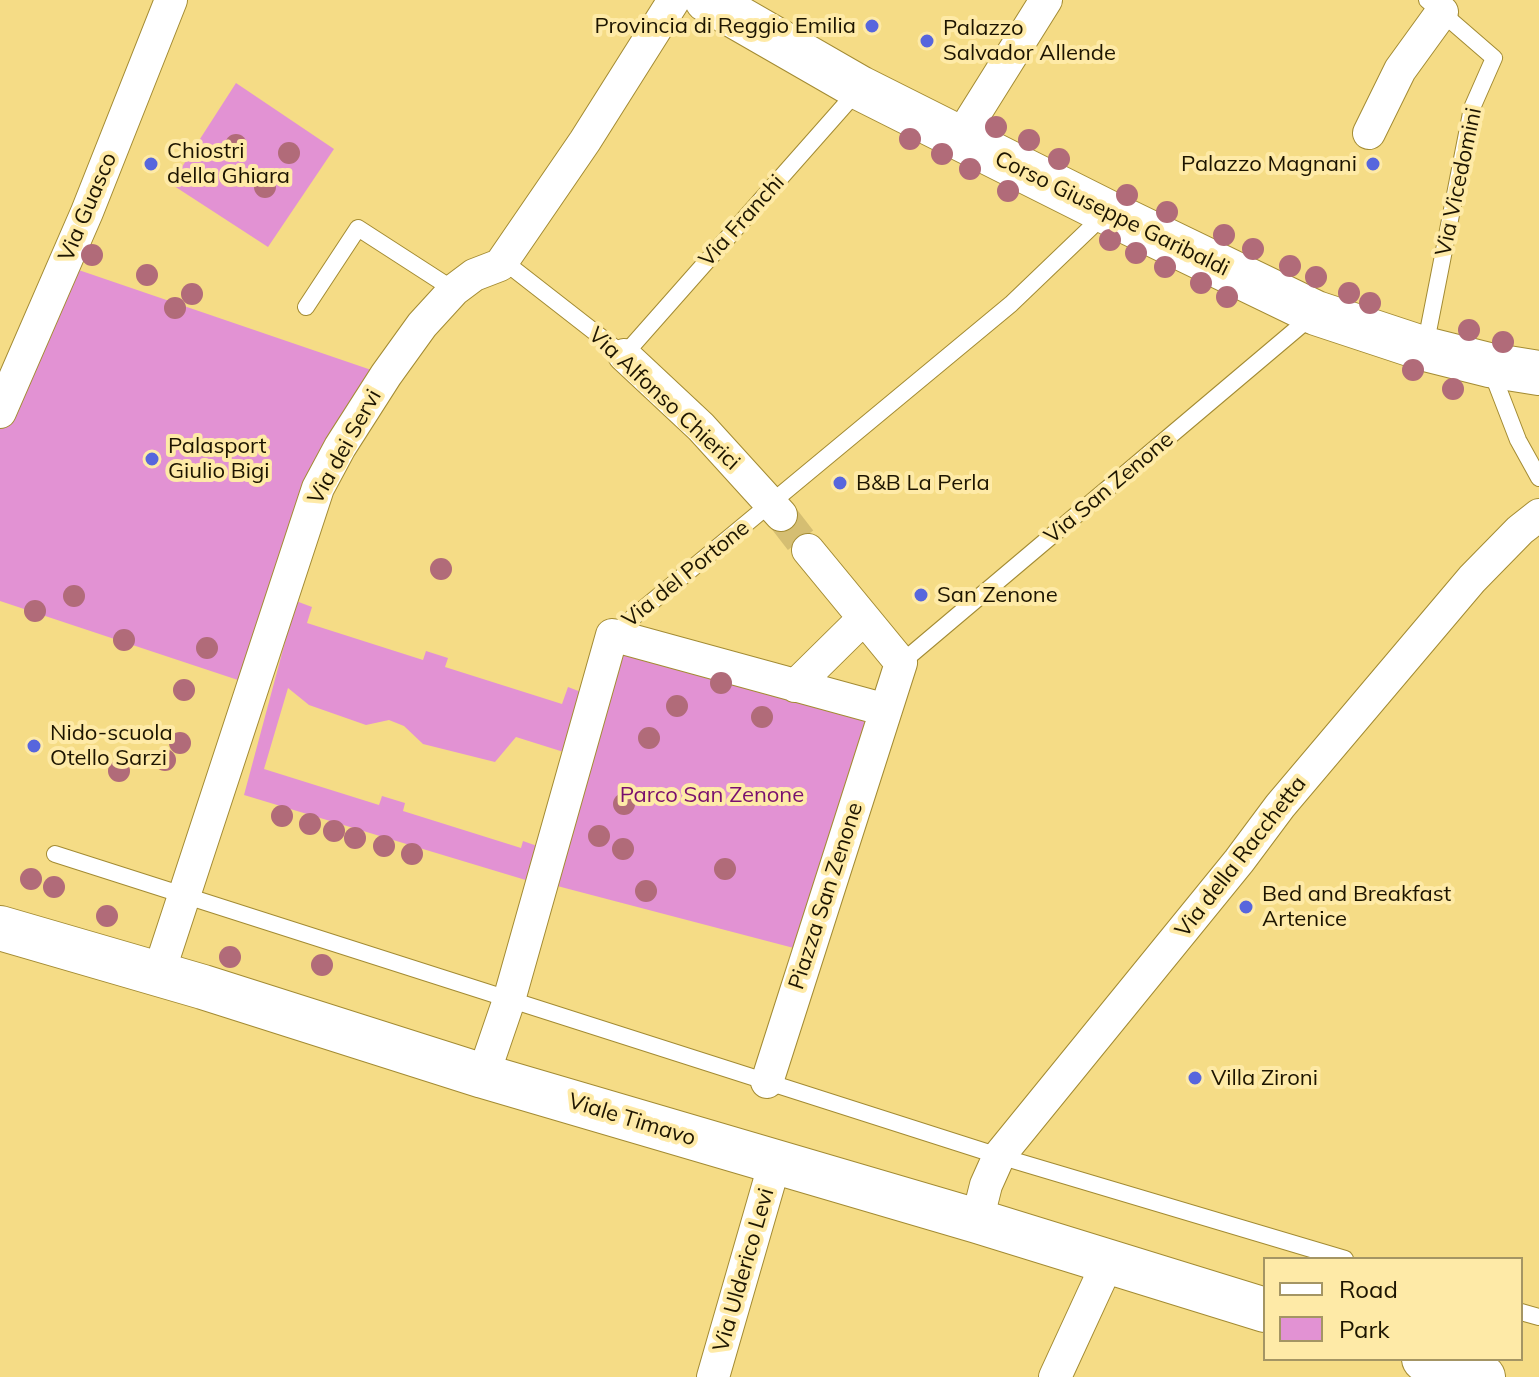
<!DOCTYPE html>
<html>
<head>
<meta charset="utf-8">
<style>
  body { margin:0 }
  #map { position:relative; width:1539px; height:1377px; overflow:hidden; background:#f5dc86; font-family:Mulish,sans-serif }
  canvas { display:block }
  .legend { position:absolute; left:1263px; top:1257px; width:260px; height:104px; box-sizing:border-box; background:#feeaa7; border:2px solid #a49564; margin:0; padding:10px 14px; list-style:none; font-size:24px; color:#1d1500 }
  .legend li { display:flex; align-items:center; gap:16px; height:40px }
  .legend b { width:40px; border:2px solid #a49564 }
</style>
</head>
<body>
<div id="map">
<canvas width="1539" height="1377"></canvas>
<ul class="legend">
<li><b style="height:10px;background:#fff"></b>Road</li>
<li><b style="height:22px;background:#e292d3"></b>Park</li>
</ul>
</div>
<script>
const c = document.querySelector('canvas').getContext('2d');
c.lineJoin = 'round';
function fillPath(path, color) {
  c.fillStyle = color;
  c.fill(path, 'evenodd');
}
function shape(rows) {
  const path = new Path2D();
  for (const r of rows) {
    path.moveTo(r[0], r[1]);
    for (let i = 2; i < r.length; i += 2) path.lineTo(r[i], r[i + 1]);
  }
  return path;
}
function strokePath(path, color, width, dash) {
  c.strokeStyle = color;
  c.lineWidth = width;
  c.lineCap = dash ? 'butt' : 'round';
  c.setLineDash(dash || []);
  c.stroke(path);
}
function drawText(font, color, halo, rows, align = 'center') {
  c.font = font + ' Mulish,sans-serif';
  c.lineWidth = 8;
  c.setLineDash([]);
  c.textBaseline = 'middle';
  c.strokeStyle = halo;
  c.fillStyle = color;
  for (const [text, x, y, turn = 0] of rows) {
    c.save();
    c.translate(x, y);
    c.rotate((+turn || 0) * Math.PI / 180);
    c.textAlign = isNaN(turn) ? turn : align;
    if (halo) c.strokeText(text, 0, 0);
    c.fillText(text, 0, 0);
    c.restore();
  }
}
fillPath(shape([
  [236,83,334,149,268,247,171,184],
  [64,265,386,375,340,447,253,685,0,601,0,412],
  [296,601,312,607,307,623,423,660,426,651,448,658,445,667,562,704,568,687,589,695,570,754,516,737,495,762,423,744,404,726,389,720,366,725,309,705,288,688,264,769,379,805,382,796,405,803,403,811,521,848,523,841,540,847,529,881,244,795],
  [612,635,886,710,809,952,542,882]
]), '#e292d3');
strokePath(shape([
  [781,515,808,550]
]), '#d5be72', 32, [32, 16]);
const lane = shape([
  [500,265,515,270,624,355,859,89],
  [306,307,358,228,454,290],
  [1425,347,1472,108,1494,58,1427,0],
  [1491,370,1518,440,1539,478],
  [613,634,1011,304,1106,213],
  [901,663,1312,316],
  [55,854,999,1156,1345,1259],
  [1521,1312,1539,1317]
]);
const street = shape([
  [1369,133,1400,70,1442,12],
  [959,139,1046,0],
  [624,355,701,427,781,515],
  [0,412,87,212,171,0],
  [808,550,864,618],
  [158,975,318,488,340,447,386,375,422,325,454,290,474,275,500,265,585,141,674,0],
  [483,1076,509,1000,612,635,886,710],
  [767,1082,901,663,864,618,795,686],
  [977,1221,986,1185,999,1156,1239,861,1280,806,1472,579,1520,530,1539,515],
  [713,1377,775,1162],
  [1055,1377,1108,1262]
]);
const secondary = shape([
  [707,0,860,88,1107,212,1316,313,1425,349,1489,365,1539,373],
  [0,928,203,987,483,1076,977,1221,1265,1310],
  [1424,1359,1483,1377]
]);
strokePath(lane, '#a38b33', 18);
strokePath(street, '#a38b33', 34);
strokePath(secondary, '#a38b33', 46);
strokePath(lane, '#fff', 16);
strokePath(street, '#fff', 32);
strokePath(secondary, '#fff', 44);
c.fillStyle = '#b16b79';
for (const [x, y] of [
  [996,127],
  [910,139],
  [1029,140],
  [236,145],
  [289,153],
  [942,154],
  [1059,159],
  [970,169],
  [265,187],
  [1008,191],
  [1127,195],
  [1167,212],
  [1224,235],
  [1110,240],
  [1253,249],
  [1136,253],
  [92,255],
  [1290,266],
  [1165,267],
  [147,275],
  [1316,277],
  [1201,283],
  [1349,293],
  [192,294],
  [1227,297],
  [1370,303],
  [175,308],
  [1469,330],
  [1503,342],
  [1413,370],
  [1453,389],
  [441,569],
  [74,596],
  [35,611],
  [124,640],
  [207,648],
  [721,683],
  [184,690],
  [677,706],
  [762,717],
  [649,738],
  [180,743],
  [165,760],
  [119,771],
  [624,804],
  [282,816],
  [310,824],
  [334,831],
  [599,836],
  [355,838],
  [384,846],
  [623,849],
  [412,854],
  [725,869],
  [31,879],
  [54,887],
  [646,891],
  [107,916],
  [230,957],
  [322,965]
]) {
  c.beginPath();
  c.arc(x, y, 11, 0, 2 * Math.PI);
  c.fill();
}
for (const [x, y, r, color] of [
  [872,26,8,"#5766dd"],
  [927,41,8,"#5766dd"],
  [151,164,8,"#5766dd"],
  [1373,164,8,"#5766dd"],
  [152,459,8,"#5766dd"],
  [840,483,8,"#5766dd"],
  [921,595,8,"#5766dd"],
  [34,746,8,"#5766dd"],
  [1246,907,8,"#5766dd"],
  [1195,1078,8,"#5766dd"]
]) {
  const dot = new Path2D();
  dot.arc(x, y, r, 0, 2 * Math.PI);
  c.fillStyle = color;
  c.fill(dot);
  strokePath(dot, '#feeaa7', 3);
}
drawText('22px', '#1d1500', '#feeaa7', [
  ["Provincia di Reggio Emilia",856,26,"right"],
  ["Palazzo",943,28],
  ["Salvador Allende",943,53],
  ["Chiostri",167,151],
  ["della Ghiara",167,176],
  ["Palazzo Magnani",1357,164,"right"],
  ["Palasport",168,446],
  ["Giulio Bigi",168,471],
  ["B&B La Perla",856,483],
  ["San Zenone",937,595],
  ["Nido-scuola",50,733],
  ["Otello Sarzi",50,758],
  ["Bed and Breakfast",1262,894],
  ["Artenice",1262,919],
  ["Villa Zironi",1211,1078]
], 'left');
drawText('22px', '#1d1500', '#feeaa7', [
  ["Via Vicedomini",1459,182,-78],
  ["Via Guasco",88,207,-67],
  ["Corso Giuseppe Garibaldi",1112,214,26],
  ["Via Franchi",742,221,-48],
  ["Via Alfonso Chierici",664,399,43],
  ["Via dei Servi",345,447,-61],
  ["Via San Zenone",1109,488,-40],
  ["Via del Portone",686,574,-39],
  ["Via della Racchetta",1241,857,-52],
  ["Piazza San Zenone",826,896,-72],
  ["Viale Timavo",632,1120,17],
  ["Via Ulderico Levi",744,1270,-74]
]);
drawText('22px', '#790f6e', '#feeaa7', [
  ["Parco San Zenone",712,795]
]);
</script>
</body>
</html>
